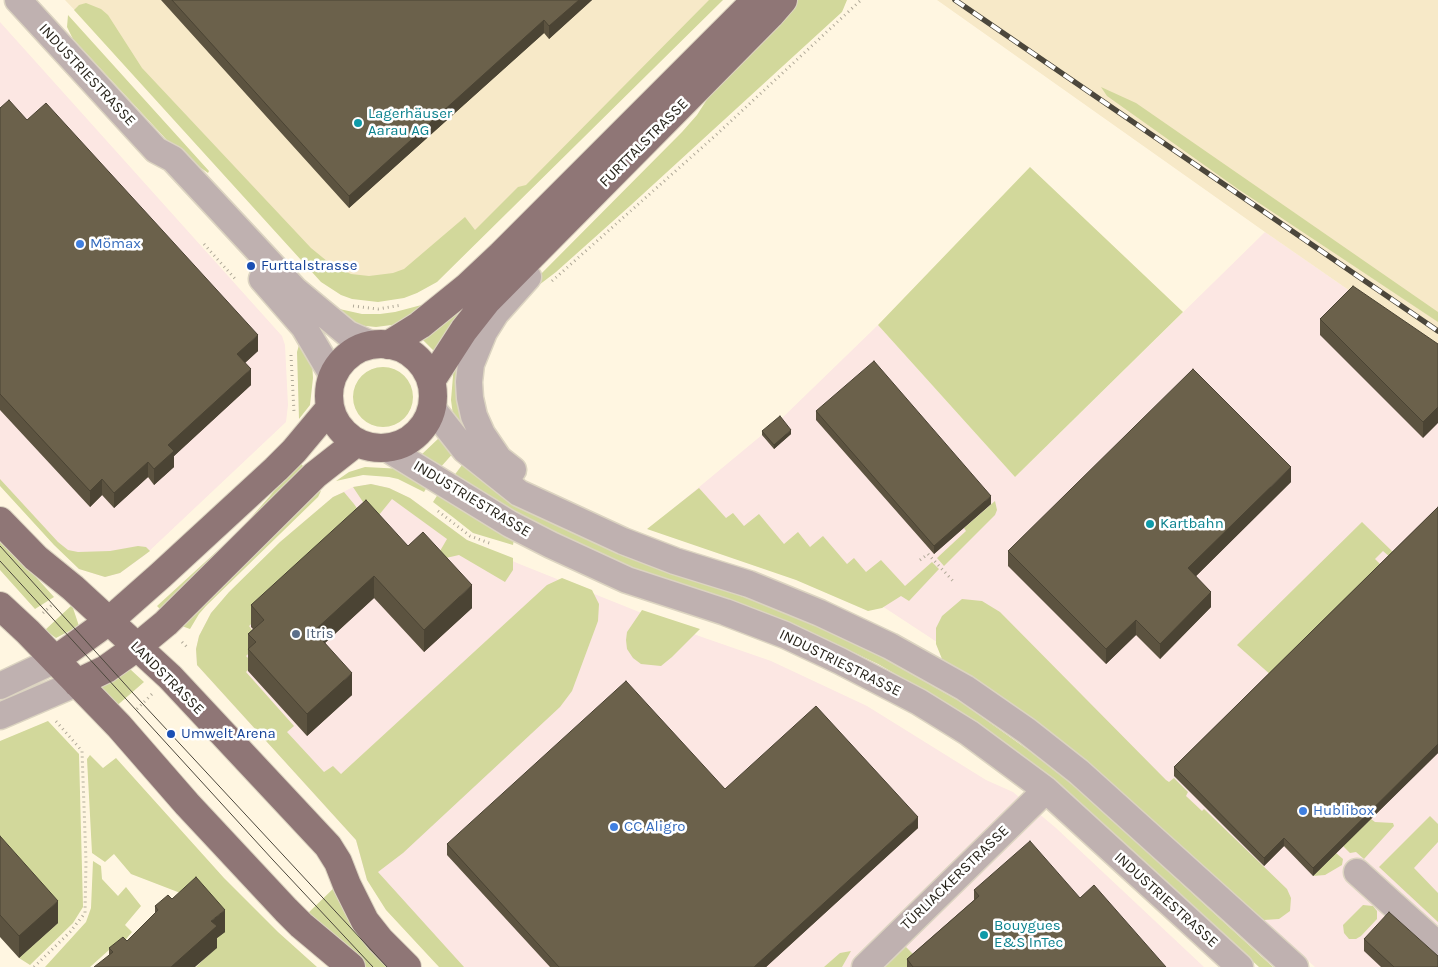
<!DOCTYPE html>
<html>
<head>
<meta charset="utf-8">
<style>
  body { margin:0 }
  canvas { display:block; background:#fff6e1 }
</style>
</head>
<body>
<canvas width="1438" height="967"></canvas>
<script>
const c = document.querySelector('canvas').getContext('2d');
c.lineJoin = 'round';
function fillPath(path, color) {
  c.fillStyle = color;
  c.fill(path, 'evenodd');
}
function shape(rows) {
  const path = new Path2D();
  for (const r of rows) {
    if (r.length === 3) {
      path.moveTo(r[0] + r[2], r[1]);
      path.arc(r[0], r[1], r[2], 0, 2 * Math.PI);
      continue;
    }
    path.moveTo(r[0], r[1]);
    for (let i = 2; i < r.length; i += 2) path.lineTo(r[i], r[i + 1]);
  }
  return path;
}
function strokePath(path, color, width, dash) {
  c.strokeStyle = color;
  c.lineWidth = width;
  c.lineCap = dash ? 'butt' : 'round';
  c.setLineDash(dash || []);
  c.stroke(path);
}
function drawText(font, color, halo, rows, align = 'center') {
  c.font = font + ' Karla,sans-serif';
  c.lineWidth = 5;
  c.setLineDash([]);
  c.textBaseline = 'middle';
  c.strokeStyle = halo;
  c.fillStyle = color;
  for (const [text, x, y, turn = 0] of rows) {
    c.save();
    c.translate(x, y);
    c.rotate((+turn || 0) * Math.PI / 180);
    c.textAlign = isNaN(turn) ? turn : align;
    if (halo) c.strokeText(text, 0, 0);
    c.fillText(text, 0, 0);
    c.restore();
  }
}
fillPath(shape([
  [0,22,282,336,285,345,288,405,286,422,145,555,120,573,105,577,79,569,0,481],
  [1265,232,1438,352,1438,967,1315,967,1143,812,978,669,882,606,663,517,780,420,878,325,1015,477],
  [371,484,389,488,410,498,467,540,517,563,699,636,771,661,867,706,986,780,1013,792,1056,828,1204,967,448,967,367,880,356,840,197,665,196,649,199,636,211,613,280,542,333,497,353,487]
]), '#fce7e3');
fillPath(shape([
  [65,0,720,0,452,265,346,296],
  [937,0,1438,0,1438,352,1265,232]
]), '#f7e9c8');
fillPath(shape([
  [709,0,723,0,437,282,417,293,404,298,378,302,352,299,341,295,321,282,74,10,79,5,86,3,101,9,108,15,142,68,311,248,333,266,351,274,369,276,393,273,404,269,465,217,475,230,518,187,526,185],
  [794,0,847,0,842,12,631,205,556,272,539,285,536,286,532,283,682,132,697,115,713,90],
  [68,15,209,171,208,173,177,151,73,39,67,27],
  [1101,87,1136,103,1438,312,1438,322,1238,189,1107,96],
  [1030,167,1183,312,1015,477,878,325],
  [476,296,436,353,422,339],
  [429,303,399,324,376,327,356,325,335,308,362,314,380,314,395,312],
  [304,343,312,362,313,378,310,405,299,419,297,352,299,345],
  [460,350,470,432,458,429,453,415,451,400,454,364],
  [383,397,30],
  [440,437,456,450,439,469,420,456],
  [298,460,303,466,242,533,163,612,157,606,239,531,270,496],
  [465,461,568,530,623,556,733,593,794,616,869,650,961,702,1038,757,1080,791,1273,967,1259,967,1060,785,979,724,949,705,878,664,791,623,633,569,591,551,495,501,453,477],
  [365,467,403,469,429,484,424,492,398,479,389,477,363,475,336,481,349,472],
  [0,479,58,542,68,550,78,552,110,551,138,546,146,547,150,551,120,573,105,577,79,569,54,545,0,486],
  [371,484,389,488,410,498,467,540,513,558,513,570,505,582,459,555,446,558,440,551,447,539,392,499,379,515,365,505,353,487],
  [699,488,726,518,733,513,744,526,759,514,784,544,798,532,810,547,823,536,847,564,854,558,866,572,881,560,905,586,932,562,939,569,909,601,901,596,882,608,868,611,796,580,647,529],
  [321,491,318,497,206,606,199,614,190,629,179,625,317,492],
  [440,491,514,539,513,545,473,533,454,518,433,502],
  [344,492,354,504,365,520,249,626,261,642,246,656,254,664,246,672,294,726,287,732,324,772,333,766,341,774,547,585,562,578,592,590,599,604,598,621,572,691,560,707,403,853,378,872,464,967,439,967,386,910,367,880,356,840,197,665,196,649,199,636,211,613,229,592,280,542,333,497],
  [995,501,997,510,995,515,944,566,937,558,966,531,964,528],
  [1362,522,1395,554,1391,558,1383,551,1375,559,1383,567,1272,676,1237,645],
  [0,537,54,597,35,609,0,570],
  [962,599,982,601,1000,612,1166,780,1169,782,1174,778,1188,792,1186,796,1202,811,1204,809,1287,889,1291,898,1290,911,1279,919,1264,920,1259,918,1129,799,1061,742,1007,701,942,659,936,644,936,628,942,616],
  [72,605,79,626,56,638,45,630],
  [642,610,700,629,672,657,661,666,641,664,633,658,627,649,626,640,627,632],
  [130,669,144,682,113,709,102,690,100,680],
  [48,721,79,754,83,907,73,923,30,965,19,958,58,923,0,858,0,741],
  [90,755,103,768,116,758,224,878,278,932,317,967,196,967,216,948,211,943,225,931,196,899,131,874,114,854,105,862,92,853,87,759],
  [1430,816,1438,824,1438,842,1414,868,1438,893,1438,922,1379,867],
  [1371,819,1375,822,1393,823,1394,826,1364,859,1356,852,1350,853,1343,846],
  [1336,853,1343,859,1342,865,1325,875,1313,876],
  [93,861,101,866,102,879,118,896,126,887,141,906,125,925,132,932,122,944,119,941,90,967,45,967,86,922,91,908],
  [337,885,397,967,363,967,305,916],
  [1363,905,1373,906,1377,911,1377,919,1361,936,1356,939,1349,939,1344,933,1343,925],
  [900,941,920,961,913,967,880,967],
  [851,951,842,967,824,967,840,953]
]), '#d2d89b');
const minor = shape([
  [18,0,156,150,173,159,295,290,348,334,373,345],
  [262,279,304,327,333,376],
  [432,408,465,450,519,493,623,541,675,561,749,584,820,613,890,646,965,688,1027,731,1079,772,1295,967],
  [386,448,510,524,551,545,627,580,725,612,785,635,840,661,919,702,969,733,1046,790,1240,967],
  [513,470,499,459,482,434,474,416,470,398,469,382,471,364,484,332,496,313,528,277],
  [0,686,55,660],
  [0,716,77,683],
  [1357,872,1438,945],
  [865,967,1046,790]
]);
const major = shape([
  [381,396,52],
  [388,345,420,325,467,287,501,255,756,0],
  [431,381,464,330,486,302,770,15,783,0],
  [0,521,36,558,73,588,170,677,328,846,338,862,347,885,365,921,380,940,407,967],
  [0,606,28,632,119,726,187,804,286,910,301,925,351,967],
  [55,660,109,621,161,575,276,469,294,451,330,408],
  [77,683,106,669,137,647,166,623,315,475,357,442]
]);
strokePath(minor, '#dcd4c1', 29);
strokePath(major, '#dcd4c1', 30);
strokePath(shape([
  [204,244,237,281],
  [552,281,716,135,861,0],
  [353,306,378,309,402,305],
  [291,355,294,412],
  [438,511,470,536,492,544],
  [920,560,928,554,954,582],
  [43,613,53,604],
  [182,642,187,647],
  [137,709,152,694],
  [34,967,70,932,85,913,86,861,82,751,54,719]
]), '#b0a998', 3, [1, 4]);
strokePath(minor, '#bfb1b0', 26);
strokePath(major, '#8f7676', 28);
strokePath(shape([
  [0,546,142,703,387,967],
  [0,561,273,860,373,967]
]), '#4c473c', 1);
const rail = shape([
  [955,0,1438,331]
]);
strokePath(rail, '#4c473c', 5.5);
strokePath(rail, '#fff', 4, [11]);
fillPath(shape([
  [161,0,592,0,549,39,544,33,349,208],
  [0,108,27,120,258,351,245,363,251,385,174,456,174,467,154,485,148,477,114,508,102,495,90,507,0,410],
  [1320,319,1438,344,1423,438,1320,335],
  [816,411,991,504,934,554,816,420],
  [762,431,791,434,774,449,762,435],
  [1291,482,1196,576,1211,607,1160,659,1136,635,1106,664,1008,566,1008,551],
  [1438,507,1438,753,1313,876,1284,846,1264,866,1174,776,1174,767],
  [408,546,472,608,424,652,374,598,325,643,352,695,307,736,248,671,248,634,253,629,251,627,251,605],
  [725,789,918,828,766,967,550,967,447,855,447,844],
  [0,836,58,923,19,958,0,937],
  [974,890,1080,898,1166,967,907,967,907,959,974,900],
  [172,899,225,932,217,938,217,948,109,955,109,948,127,941,155,913,155,906],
  [1364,939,1438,967,1381,967,1364,951]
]), '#5c5340');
fillPath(shape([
  [579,0,592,0,549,39,549,26],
  [544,20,544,33,349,208,349,196],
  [258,335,258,351,237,370,237,354],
  [251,369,251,385,174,456,174,467,154,485,154,469,168,445],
  [1438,407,1438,423,1423,438,1423,422],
  [791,430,791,434,774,449,774,445],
  [148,462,148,477,114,508,114,493],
  [1291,467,1291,482,1188,584,1188,568],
  [102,479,102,495,90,507,90,491],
  [991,496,991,504,934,554,934,546],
  [374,576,374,598,314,653,314,631],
  [472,585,472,608,424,652,424,630],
  [1211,592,1211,607,1160,659,1160,644],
  [1136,620,1136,635,1106,664,1106,649],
  [352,673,352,695,307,736,307,714],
  [1438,744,1438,753,1313,876,1313,868],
  [918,817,918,828,766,967,754,967],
  [1284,838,1284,846,1264,866,1264,858],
  [58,901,58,923,19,958,19,936],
  [225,910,225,932,217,938,217,948,195,967,171,967,211,921]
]), '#4b4434');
const building = shape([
  [172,0,579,0,549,26,544,20,349,196,172,0],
  [9,100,27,120,46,103,258,335,237,354,251,369,168,445,174,451,154,469,148,462,114,493,102,479,90,491,0,394,0,108,9,100],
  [1353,286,1438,344,1438,407,1423,422,1320,319,1353,286],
  [874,361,991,496,934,546,816,411,874,361],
  [1193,369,1291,467,1188,568,1211,592,1160,644,1136,620,1106,649,1008,551,1193,369],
  [780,416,791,430,774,445,762,431,780,416],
  [366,500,408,546,423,532,472,585,424,630,374,576,314,631,352,673,307,714,248,649,256,642,248,634,264,620,251,605,366,500],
  [1438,507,1438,744,1313,868,1284,838,1264,858,1174,767,1438,507],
  [626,681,725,789,816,706,918,817,754,967,559,967,447,844,626,681],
  [0,836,58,901,19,936,0,915,0,836],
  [1030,841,1080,898,1094,885,1166,967,913,967,907,959,979,896,974,890,1030,841],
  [196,877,225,910,211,921,217,926,171,967,94,967,113,952,109,948,123,937,127,941,158,910,155,906,168,895,172,899,196,877],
  [1389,912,1438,956,1438,967,1394,967,1364,939,1389,912]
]);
fillPath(building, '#6b614b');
strokePath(building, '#4b4434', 1);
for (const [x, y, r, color] of [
  [358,123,5,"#0f9aa8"],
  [80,244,5,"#3f7fe0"],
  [251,266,5,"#1a4fb4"],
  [1150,524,5,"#0f9aa8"],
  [296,634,5,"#5c6f8a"],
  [171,734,5,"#1a4fb4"],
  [1303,811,5,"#3f7fe0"],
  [614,827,5,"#3f7fe0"],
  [984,935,5,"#0f9aa8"]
]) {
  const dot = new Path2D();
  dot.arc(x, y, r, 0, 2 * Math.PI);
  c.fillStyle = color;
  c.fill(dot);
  strokePath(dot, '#fff', 2);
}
drawText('15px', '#231f16', '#fff', [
  ["INDUSTRIESTRASSE",87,75,47],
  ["FURTTALSTRASSE",644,143,-45],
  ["INDUSTRIESTRASSE",472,499,31],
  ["INDUSTRIESTRASSE",840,663,26],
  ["LANDSTRASSE",167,678,45],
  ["TÜRLIACKERSTRASSE",955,878,-44],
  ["INDUSTRIESTRASSE",1166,900,42]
]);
drawText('15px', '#0d838f', '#fff', [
  ["Lagerhäuser",368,114],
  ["Aarau AG",368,131],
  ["Kartbahn",1160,524],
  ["Bouygues",994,926],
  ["E&S InTec",994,943]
], 'left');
drawText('15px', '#366cbe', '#fff', [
  ["Mömax",90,244],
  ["Hublibox",1313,811],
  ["CC Aligro",624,827]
], 'left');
drawText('15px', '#164399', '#fff', [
  ["Furttalstrasse",261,266],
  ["Umwelt Arena",181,734]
], 'left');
drawText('15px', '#4e5e75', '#fff', [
  ["Itris",306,634]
], 'left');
</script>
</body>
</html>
